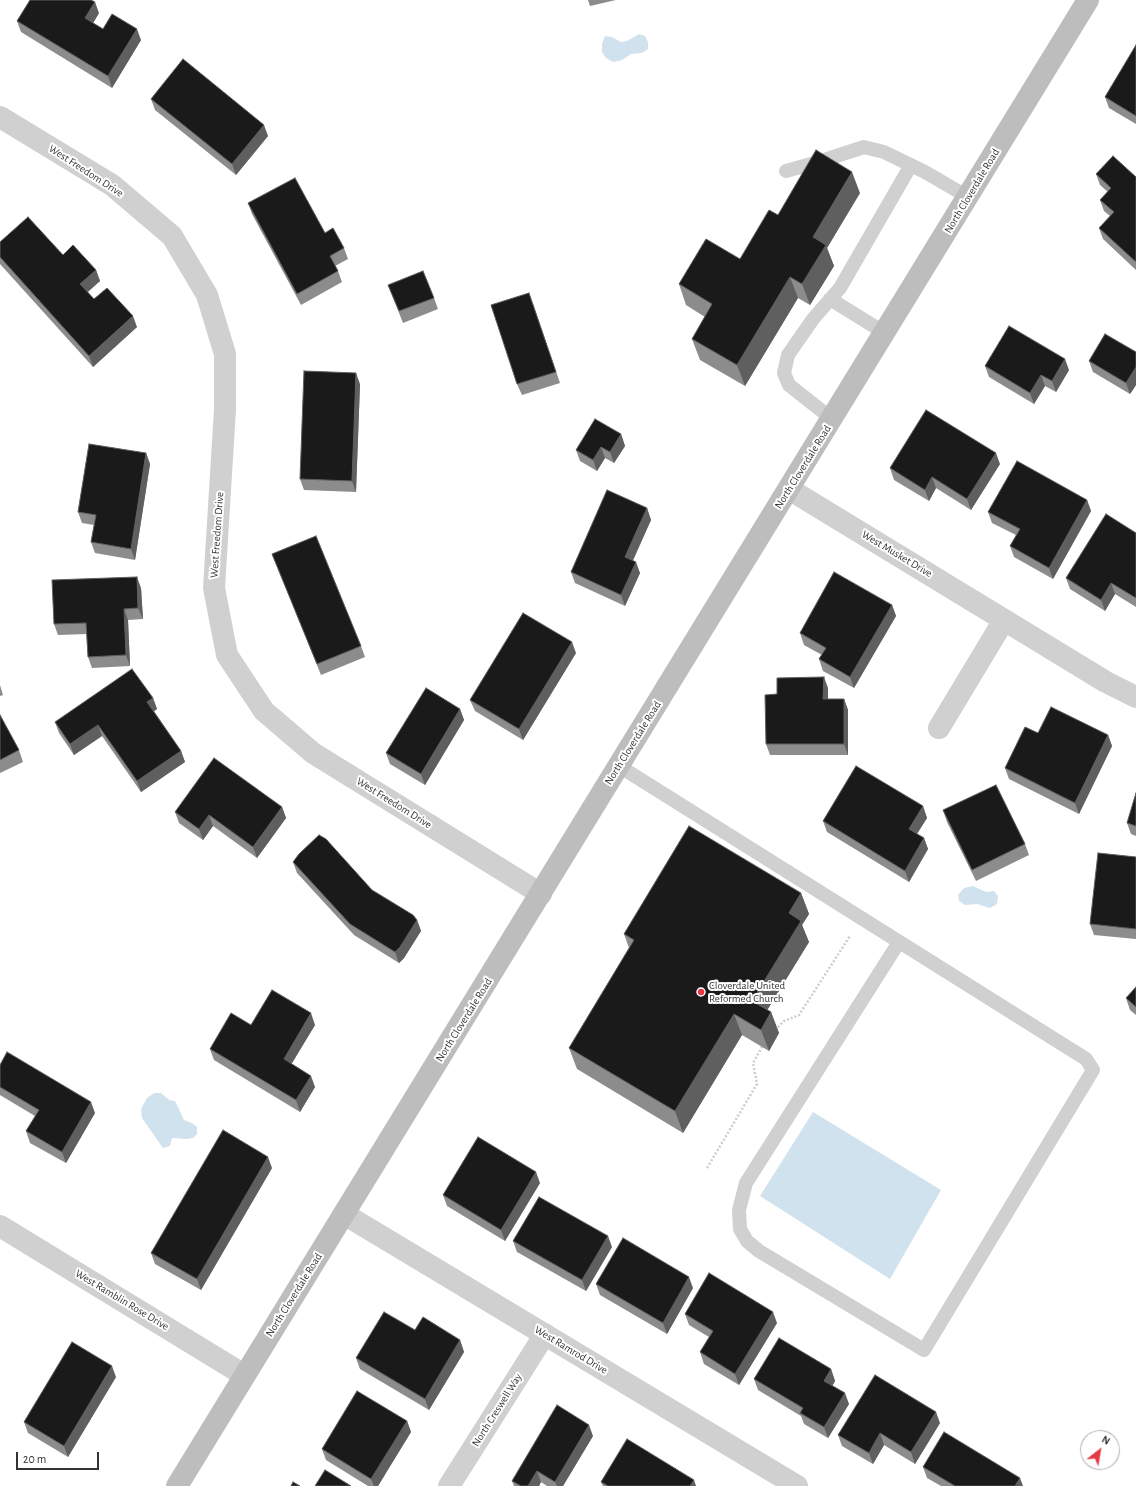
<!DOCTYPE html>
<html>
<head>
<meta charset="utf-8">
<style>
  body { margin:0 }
  #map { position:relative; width:1136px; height:1486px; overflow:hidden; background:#fff; font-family:"Alegreya Sans",sans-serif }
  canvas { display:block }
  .north { position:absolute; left:1080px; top:1430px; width:40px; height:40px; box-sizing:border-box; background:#fff; border:1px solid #adadad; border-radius:50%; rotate:31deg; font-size:11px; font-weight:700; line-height:16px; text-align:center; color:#333 }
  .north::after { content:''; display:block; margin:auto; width:14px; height:18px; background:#e63946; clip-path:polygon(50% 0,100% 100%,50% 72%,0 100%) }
  .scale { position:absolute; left:16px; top:1452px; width:83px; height:18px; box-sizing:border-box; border:2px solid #333; border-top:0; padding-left:5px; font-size:12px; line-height:14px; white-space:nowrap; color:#333; -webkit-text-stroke:3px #fff; paint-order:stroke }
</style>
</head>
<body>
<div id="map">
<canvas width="1136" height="1486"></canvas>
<div class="north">N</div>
<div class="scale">20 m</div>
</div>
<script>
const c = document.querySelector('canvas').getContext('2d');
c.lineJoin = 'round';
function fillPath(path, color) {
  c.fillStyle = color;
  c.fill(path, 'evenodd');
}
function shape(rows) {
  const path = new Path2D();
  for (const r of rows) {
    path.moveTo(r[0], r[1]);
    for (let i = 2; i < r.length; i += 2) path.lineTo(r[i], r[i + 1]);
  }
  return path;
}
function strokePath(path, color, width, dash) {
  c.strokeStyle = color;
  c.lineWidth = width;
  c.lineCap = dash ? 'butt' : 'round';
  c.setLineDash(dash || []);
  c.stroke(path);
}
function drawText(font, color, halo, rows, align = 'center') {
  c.font = font + ' "Alegreya Sans",sans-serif';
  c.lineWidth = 4;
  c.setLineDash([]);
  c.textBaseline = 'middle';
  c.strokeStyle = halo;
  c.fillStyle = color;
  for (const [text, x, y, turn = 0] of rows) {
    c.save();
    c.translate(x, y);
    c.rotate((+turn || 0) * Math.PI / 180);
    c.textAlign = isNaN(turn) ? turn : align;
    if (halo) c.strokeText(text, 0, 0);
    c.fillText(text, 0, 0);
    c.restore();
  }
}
fillPath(shape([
  [639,34,645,36,648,42,648,49,642,53,631,54,622,60,613,62,606,58,602,52,602,44,605,36,612,37,621,42,627,41],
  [973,886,986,892,994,891,998,896,997,904,990,908,977,904,965,905,959,901,958,895,964,888],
  [154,1093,161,1093,169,1100,175,1101,184,1120,192,1123,197,1127,197,1134,193,1138,187,1139,172,1138,170,1146,163,1148,142,1118,141,1109,147,1098],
  [813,1112,941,1190,890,1279,760,1196]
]), '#cfe2ee');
strokePath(shape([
  [775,1030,784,1021,799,1015,850,936],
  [707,1168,757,1084,753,1063,763,1045]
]), '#cdcdcd', 2.5, [2, 2]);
strokePath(shape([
  [786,171,818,162,864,147,884,152,925,172,968,197],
  [830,299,885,333],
  [832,419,789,385,784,373,788,355,813,319,840,288,911,165],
  [619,766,1086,1059,1093,1070,924,1350,759,1251,747,1241,740,1229,739,1210,746,1183,899,942]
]), '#d0d0d0', 14);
strokePath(shape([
  [0,117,112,185,172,236,207,295,225,354,225,409,214,588,227,655,264,711,313,753,541,894],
  [789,489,1106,682,1136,697],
  [939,728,1004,620],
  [344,1214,797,1486],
  [0,1226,244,1375],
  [449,1486,545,1334]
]), '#d0d0d0', 22);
strokePath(shape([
  [177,1486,1088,0]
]), '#bdbdbd', 22);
fillPath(shape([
  [588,0,616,0,590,6],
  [99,13,93,23,103,29,141,40,112,88,21,32,17,21],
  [1136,45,1136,124,1109,108,1105,97],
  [151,99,268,136,236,175,155,110],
  [1096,174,1136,177,1136,270,1103,239,1099,228,1110,216,1104,211,1100,200,1108,192,1100,185],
  [860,193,827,248,834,266,810,305,798,298,745,386,700,360,692,339,705,317,686,305,679,284,740,259,778,215],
  [248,203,325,233,344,248,348,259,335,266,338,271,342,282,301,305,252,214],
  [0,242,63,255,96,270,100,281,88,292,94,299,137,327,93,367,0,264],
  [388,285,434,298,438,309,403,323],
  [533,304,560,383,522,395,517,384],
  [1136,352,1136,385,1130,394,1093,372,1089,361],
  [985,366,1069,370,1056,392,1045,386,1034,404,989,377],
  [360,384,356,492,304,490,300,479],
  [621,434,625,446,614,463,605,458,597,471,580,461,576,450],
  [146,453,150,464,135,560,95,553,91,542,94,525,82,523,78,512],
  [1000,464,971,510,936,488,929,501,894,480,890,468],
  [1087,500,1091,511,1053,579,1014,557,1010,546,1016,535,992,523,988,512],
  [647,508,651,520,633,561,640,573,625,606,575,583,571,572],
  [1136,533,1136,607,1115,594,1105,611,1070,589,1066,578],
  [272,554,361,646,365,657,321,675],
  [141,588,143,619,128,620,130,666,92,668,88,657,87,634,58,635,54,624],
  [892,605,896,616,854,688,823,671,819,659,822,655,804,645,800,633],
  [576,653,523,740,475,711,470,700],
  [0,685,3,695,0,696],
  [828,688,828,699,844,699,848,710,848,755,770,755,766,744,777,694],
  [153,698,157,709,154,711,181,751,185,762,141,792,102,736,74,755,59,733,55,722],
  [460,709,464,720,425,785,390,764,386,753],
  [0,715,19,750,23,762,0,773],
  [1038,733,1108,735,1112,746,1079,814,1009,779,1005,768],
  [1136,793,1136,836,1131,834,1127,823],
  [923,806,927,818,917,834,924,838,928,849,909,882,827,832,823,821],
  [282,807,286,818,257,858,213,826,203,840,179,823,175,812],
  [943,810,1025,844,1029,855,976,881,947,822],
  [1136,857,1136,939,1094,935,1090,924],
  [293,862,372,890,417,920,421,931,404,958,399,963,354,935,297,873],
  [801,893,809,914,802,925,809,942,767,1010,771,1012,779,1033,769,1051,742,1035,683,1133,577,1069,569,1048,629,948,624,934],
  [1136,987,1136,1015,1130,1010,1126,998],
  [251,1025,315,1025,291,1064,315,1087,300,1112,214,1060,210,1049],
  [0,1065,95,1113,66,1163,30,1143,26,1131,35,1116,0,1095],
  [272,1168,201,1290,155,1264,151,1253],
  [540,1183,505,1241,447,1206,443,1195],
  [513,1241,612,1247,586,1291,517,1252],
  [596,1284,693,1288,667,1334,600,1295],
  [685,1314,777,1323,739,1385,704,1364,700,1352,709,1337,689,1325],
  [415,1330,460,1340,464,1352,429,1410,360,1369,356,1358],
  [831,1369,835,1381,832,1385,849,1404,828,1438,804,1424,801,1416,758,1390,754,1379],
  [116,1377,68,1457,28,1433,24,1422],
  [407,1421,411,1432,378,1486,368,1486,326,1460,322,1449],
  [940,1423,915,1464,884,1445,873,1464,842,1446,838,1435],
  [593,1436,563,1486,547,1486,541,1482,539,1486,514,1486,512,1481],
  [923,1467,1023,1486,941,1486,927,1478],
  [601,1482,696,1486,603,1486]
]), '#8c8c8c');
fillPath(shape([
  [95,2,99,13,89,30,85,18],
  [137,29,141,40,112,88,108,76],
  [264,125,268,136,236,175,232,164],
  [852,172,860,193,827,248,834,266,810,305,802,284,813,237],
  [96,270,100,281,84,295,80,284],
  [790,277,798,298,745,386,737,365],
  [133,316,137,327,93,367,89,356],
  [1065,359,1069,370,1056,392,1052,381],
  [1136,367,1136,385,1130,394,1126,383],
  [356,373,360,384,356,492,352,481],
  [1041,375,1045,386,1034,404,1030,393],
  [621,434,625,446,614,463,610,452],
  [601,447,605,458,597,471,593,460],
  [146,453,150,464,135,560,131,549],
  [996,453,1000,464,971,510,967,499],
  [932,477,936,488,929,501,925,490],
  [1087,500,1091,511,1053,579,1049,568],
  [647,508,651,520,629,568,625,557],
  [636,562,640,573,625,606,621,595],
  [137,577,141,588,143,619,138,608],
  [1111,583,1115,594,1105,611,1101,600],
  [892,605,896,616,854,688,850,677],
  [124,609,128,620,130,666,126,655],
  [572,642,576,653,523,740,519,729],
  [824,677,828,688,828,710,823,699],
  [153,698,157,709,152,713,147,702],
  [844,699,848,710,848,755,844,744],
  [460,709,464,720,425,785,421,774],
  [98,725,102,736,74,755,70,744],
  [1108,735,1112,746,1079,814,1075,803],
  [181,751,185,762,141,792,137,781],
  [923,806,927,818,913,840,909,829],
  [282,807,286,818,257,858,253,847],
  [209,815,213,826,203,840,199,829],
  [924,838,928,849,909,882,905,871],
  [801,893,809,914,802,925,809,942,760,1022,752,1001,789,913],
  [417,920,421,931,404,958,399,963,395,952],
  [771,1012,779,1033,769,1051,761,1030],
  [311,1013,315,1025,288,1070,284,1059],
  [734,1014,742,1035,683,1133,675,1111],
  [311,1076,315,1087,300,1112,296,1100],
  [91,1102,95,1113,66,1163,62,1152],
  [268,1157,272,1168,201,1290,197,1279],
  [536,1172,540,1183,505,1241,501,1230],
  [608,1236,612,1247,586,1291,582,1280],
  [689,1277,693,1288,667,1334,663,1323],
  [773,1312,777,1323,739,1385,735,1374],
  [460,1340,464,1352,429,1410,425,1399],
  [112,1366,116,1377,68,1457,64,1446],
  [831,1369,835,1381,829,1392,824,1381],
  [845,1393,849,1404,828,1438,824,1427],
  [936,1412,940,1423,915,1464,911,1452],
  [407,1421,411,1432,378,1486,374,1486,371,1479],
  [589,1425,593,1436,563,1486,557,1486,555,1482],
  [880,1433,884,1445,873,1464,869,1453],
  [537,1471,541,1482,539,1486,528,1486],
  [1020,1478,1023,1486,1015,1486],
  [694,1480,696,1486,690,1486]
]), '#5f5f5f');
const building = shape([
  [30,0,91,0,95,2,85,18,103,29,112,14,137,29,108,76,17,21,30,0],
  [1136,45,1136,116,1105,97,1136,45],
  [183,59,264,125,232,164,151,99,183,59],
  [816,150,852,172,813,237,826,245,802,284,790,277,737,365,692,339,712,304,679,284,706,239,740,259,769,210,778,215,816,150],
  [1113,156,1136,177,1136,262,1099,228,1114,212,1100,200,1111,188,1096,174,1113,156],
  [295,178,325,233,333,228,344,248,330,256,338,271,297,294,248,203,295,178],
  [28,217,63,255,73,245,96,270,80,284,94,299,107,288,133,316,89,356,0,257,0,242,28,217],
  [423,271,434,298,399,311,388,285,423,271],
  [529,293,556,372,517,384,491,305,529,293],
  [1009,326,1065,359,1052,381,1041,375,1030,393,985,366,1009,326],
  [1105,334,1136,352,1136,367,1126,383,1089,361,1105,334],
  [304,371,356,373,352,481,300,479,304,371],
  [926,410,996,453,967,499,932,477,925,490,890,468,926,410],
  [595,419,621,434,610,452,601,447,593,460,576,450,595,419],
  [89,444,146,453,131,549,91,542,96,515,78,512,89,444],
  [1017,461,1087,500,1049,568,1010,546,1020,529,988,512,1017,461],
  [607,490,647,508,625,557,636,562,621,595,571,572,607,490],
  [1106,514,1136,533,1136,598,1111,583,1101,600,1066,578,1106,514],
  [316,536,361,646,317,664,272,554,316,536],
  [834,572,892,605,850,677,819,659,826,648,800,633,834,572],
  [137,577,138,608,124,609,126,655,88,657,86,623,54,624,52,580,137,577],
  [523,613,572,642,519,729,470,700,523,613],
  [132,669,153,698,147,702,181,751,137,781,98,725,70,744,55,722,132,669],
  [824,677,823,699,844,699,844,744,766,744,765,695,777,694,777,678,824,677],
  [426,688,460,709,421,774,386,753,426,688],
  [1051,707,1108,735,1075,803,1005,768,1025,727,1038,733,1051,707],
  [0,715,19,750,0,760,0,715],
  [214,758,282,807,253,847,209,815,199,829,175,812,214,758],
  [856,766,923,806,909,829,924,838,905,871,823,821,856,766],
  [996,785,1025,844,972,870,943,810,996,785],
  [1136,793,1136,826,1127,823,1136,793],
  [689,826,801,893,789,913,801,921,752,1001,771,1012,761,1030,734,1014,675,1111,569,1048,634,940,624,934,689,826],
  [319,835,326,839,372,890,413,915,417,920,400,947,395,952,350,924,293,862,299,854,319,835],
  [1098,853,1136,857,1136,929,1090,924,1098,853],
  [1136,987,1136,1007,1126,998,1136,987],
  [272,990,311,1013,284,1059,311,1076,296,1100,210,1049,231,1013,251,1025,272,990],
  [7,1052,91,1102,62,1152,26,1131,39,1110,0,1087,0,1065,7,1052],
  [223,1130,268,1157,197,1279,151,1253,223,1130],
  [478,1137,536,1172,501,1230,443,1195,478,1137],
  [539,1197,608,1236,582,1280,513,1241,539,1197],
  [623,1238,689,1277,663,1323,596,1284,623,1238],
  [709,1273,773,1312,735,1374,700,1352,713,1331,685,1314,709,1273],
  [384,1312,415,1330,423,1317,460,1340,425,1399,356,1358,384,1312],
  [779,1338,831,1369,824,1381,845,1393,824,1427,800,1413,803,1408,754,1379,779,1338],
  [72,1342,112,1366,64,1446,24,1422,72,1342],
  [875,1375,936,1412,911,1452,880,1433,869,1453,838,1435,875,1375],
  [357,1391,407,1421,371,1479,322,1449,357,1391],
  [557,1405,589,1425,555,1482,537,1471,528,1486,521,1486,512,1481,557,1405],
  [944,1432,1020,1478,1015,1486,955,1486,923,1467,944,1432],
  [627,1439,694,1480,690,1486,608,1486,601,1482,627,1439],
  [325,1470,351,1486,315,1486,325,1470],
  [293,1482,300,1486,291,1486,293,1482]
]);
fillPath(building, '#1a1a1a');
strokePath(building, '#5f5f5f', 1);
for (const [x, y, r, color] of [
  [701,992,4,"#e63946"]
]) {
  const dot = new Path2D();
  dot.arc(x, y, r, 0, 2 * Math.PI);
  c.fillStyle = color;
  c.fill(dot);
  strokePath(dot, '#fff', 1.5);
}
drawText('11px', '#333', '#fff', [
  ["West Freedom Drive",86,171,33],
  ["North Cloverdale Road",972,191,-59],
  ["North Cloverdale Road",803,467,-58],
  ["West Freedom Drive",217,535,-86],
  ["West Musket Drive",897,554,31],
  ["North Cloverdale Road",633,743,-58],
  ["West Freedom Drive",394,803,32],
  ["North Cloverdale Road",464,1020,-58],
  ["North Cloverdale Road",294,1295,-58],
  ["West Ramblin Rose Drive",122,1300,31],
  ["West Ramrod Drive",571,1350,31],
  ["North Creswell Way",497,1410,-58]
]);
drawText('11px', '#333', '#fff', [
  ["Cloverdale United",709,986],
  ["Reformed Church",709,999]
], 'left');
</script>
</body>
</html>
